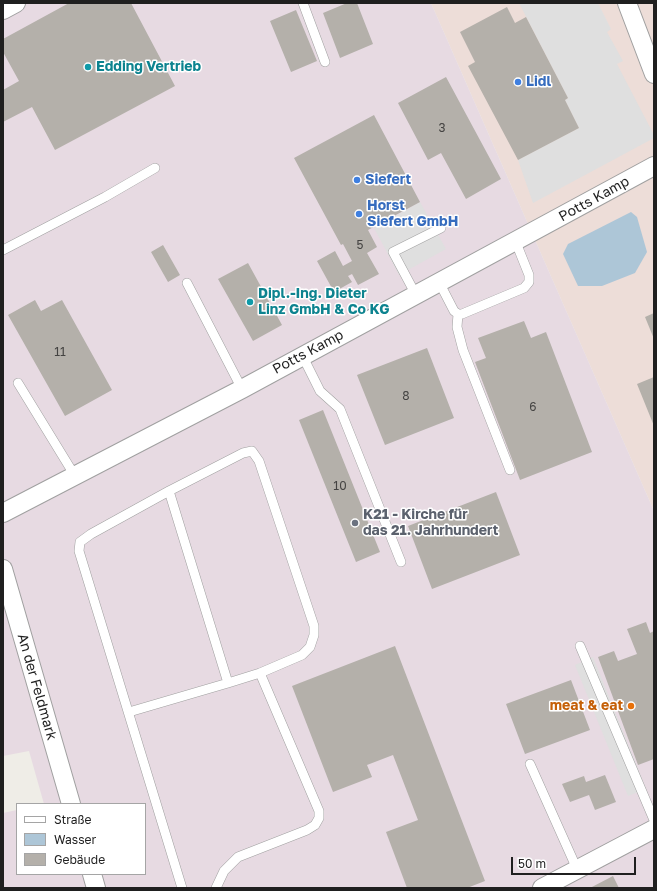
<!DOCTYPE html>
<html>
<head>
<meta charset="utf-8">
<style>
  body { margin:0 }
  #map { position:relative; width:657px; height:891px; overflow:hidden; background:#efede7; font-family:"Golos Text",sans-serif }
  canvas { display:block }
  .frame { position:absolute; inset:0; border:4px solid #1f1f1f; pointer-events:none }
  .legend { position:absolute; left:16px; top:803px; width:130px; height:72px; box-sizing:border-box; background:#fff; border:1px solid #a5a5a5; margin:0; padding:5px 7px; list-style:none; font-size:12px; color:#1f1f1f }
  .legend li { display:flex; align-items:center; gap:8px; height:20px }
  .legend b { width:20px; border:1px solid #a5a5a5 }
  .scale { position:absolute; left:511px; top:857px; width:125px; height:18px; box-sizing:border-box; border:2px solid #1f1f1f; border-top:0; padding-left:5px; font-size:12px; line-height:14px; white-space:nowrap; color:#1f1f1f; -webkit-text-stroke:3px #fff; paint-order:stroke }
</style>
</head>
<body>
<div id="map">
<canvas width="657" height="891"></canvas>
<div class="frame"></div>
<ul class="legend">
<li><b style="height:5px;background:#fff"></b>Straße</li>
<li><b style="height:11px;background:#adc6d7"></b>Wasser</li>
<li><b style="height:11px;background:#b4b0aa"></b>Gebäude</li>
</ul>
<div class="scale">50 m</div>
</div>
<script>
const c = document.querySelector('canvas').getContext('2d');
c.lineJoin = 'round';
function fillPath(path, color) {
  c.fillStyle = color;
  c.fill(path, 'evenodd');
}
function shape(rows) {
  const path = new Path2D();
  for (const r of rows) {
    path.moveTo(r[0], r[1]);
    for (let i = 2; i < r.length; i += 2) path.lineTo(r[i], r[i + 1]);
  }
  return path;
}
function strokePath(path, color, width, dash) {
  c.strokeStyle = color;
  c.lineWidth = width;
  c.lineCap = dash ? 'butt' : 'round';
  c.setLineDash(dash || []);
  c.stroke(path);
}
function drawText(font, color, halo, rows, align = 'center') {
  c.font = font + ' "Golos Text",sans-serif';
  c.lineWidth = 3;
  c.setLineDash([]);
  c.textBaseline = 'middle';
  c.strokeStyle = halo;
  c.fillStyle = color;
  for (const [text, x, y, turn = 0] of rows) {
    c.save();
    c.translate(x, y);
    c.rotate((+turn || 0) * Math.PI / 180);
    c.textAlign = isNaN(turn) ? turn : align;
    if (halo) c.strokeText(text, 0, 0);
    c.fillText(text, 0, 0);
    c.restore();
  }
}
fillPath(shape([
  [431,3,654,3,654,511]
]), '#edddd8');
fillPath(shape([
  [3,3,431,3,654,511,654,888,3,888,3,813,17,810,17,874,145,874,145,804,44,804,29,751,3,756]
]), '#e7dae2');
fillPath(shape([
  [519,3,598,3,611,29,607,32,623,61,617,64,654,135,654,138,533,203,518,160,579,128,565,100,568,98],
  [420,202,446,249,399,275,374,228],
  [593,657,646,789,628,796,575,665]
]), '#dfdfdf');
fillPath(shape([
  [631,212,637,217,647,252,635,273,602,286,578,286,563,254,568,244]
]), '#adc6d7');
fillPath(shape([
  [69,3,131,3,175,86,55,150,32,107,3,122,3,90,19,81,3,52,3,39],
  [347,3,357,3,373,44,340,58,323,13],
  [507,7,515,23,526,17,568,98,565,100,579,128,518,160,468,66,475,62,460,32],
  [296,10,317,61,291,72,270,21],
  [446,77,501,179,466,199,441,153,428,160,398,103],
  [374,115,420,202,368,230,377,247,367,253,379,274,358,285,352,274,348,276,352,282,334,292,317,261,335,251,343,266,352,261,343,244,341,245,294,158],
  [163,245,180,275,168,282,151,252],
  [248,263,282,325,253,341,218,279],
  [35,300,41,311,62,300,112,390,65,416,8,315],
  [654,313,654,339,645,317],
  [524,321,531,338,546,332,592,452,520,480,475,362,486,358,478,338],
  [427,348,454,418,385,445,357,375],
  [654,377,654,426,637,384],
  [323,410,380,552,356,562,299,420],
  [496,492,520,555,432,589,408,526],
  [646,622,650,633,654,631,654,759,638,765,598,657,614,651,618,661,637,654,627,629],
  [395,646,485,881,467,888,407,888,386,832,418,820,393,755,367,765,372,777,333,792,292,686],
  [571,680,590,730,525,754,506,704],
  [605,775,616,802,595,810,589,795,570,802,562,784,584,776,586,782],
  [613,876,619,888,590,888]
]), '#b4b0aa');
const service = shape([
  [303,3,325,62],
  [3,250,105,197,155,168],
  [439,282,454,311,458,314,462,314,524,288,529,282,529,275,515,240],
  [187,283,242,389],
  [416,295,393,252,441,228],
  [458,314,457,327,463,350,510,470],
  [302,355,320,391,340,409,401,562],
  [18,383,75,476],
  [169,491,228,683,260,673],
  [580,646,654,820],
  [129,712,228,683],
  [530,764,577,869],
  [182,888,79,551,80,542,91,534,169,491,243,453,252,451,259,461,314,626,314,635,310,647,302,655,260,673,319,811,319,818,315,825,307,830,238,857,224,871,216,888]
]);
const minor = shape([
  [627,3,654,74],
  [3,10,16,3],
  [3,513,242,389,654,166],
  [3,569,71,804],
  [92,874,96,888],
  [542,888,654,829]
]);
strokePath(service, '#a0a0a0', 10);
strokePath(minor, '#a0a0a0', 20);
strokePath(service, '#fff', 9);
strokePath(minor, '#fff', 18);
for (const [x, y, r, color] of [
  [88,67,4,"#0f9aa8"],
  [518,82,4,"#3f7fe0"],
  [357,180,4,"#3f7fe0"],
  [359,214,4,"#3f7fe0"],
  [250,302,4,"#0f9aa8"],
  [355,523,4,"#6b7280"],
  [631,706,4,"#e8710a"]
]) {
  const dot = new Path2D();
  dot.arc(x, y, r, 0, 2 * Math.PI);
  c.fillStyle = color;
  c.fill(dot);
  strokePath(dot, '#fff', 1.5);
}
drawText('12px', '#444342', null, [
  ["3",442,128],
  ["5",360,245],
  ["11",60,352],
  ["8",406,396],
  ["6",533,407],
  ["10",340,486]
]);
drawText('bold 14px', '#0d838f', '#fff', [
  ["Edding Vertrieb",96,67],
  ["Dipl.-Ing. Dieter",258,294],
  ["Linz GmbH & Co KG",258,310]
], 'left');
drawText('bold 14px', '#366cbe', '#fff', [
  ["Lidl",526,82],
  ["Siefert",365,180],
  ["Horst",367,206],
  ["Siefert GmbH",367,222]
], 'left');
drawText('14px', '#1f1f1f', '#fff', [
  ["Potts Kamp",594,199,-29],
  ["Potts Kamp",308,352,-28],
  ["An der Feldmark",37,687,74]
]);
drawText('bold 14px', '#5b616d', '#fff', [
  ["K21 - Kirche für",363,515],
  ["das 21. Jahrhundert",363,531]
], 'left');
drawText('bold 14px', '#c56008', '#fff', [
  ["meat & eat",623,706]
], 'right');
</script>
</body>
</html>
